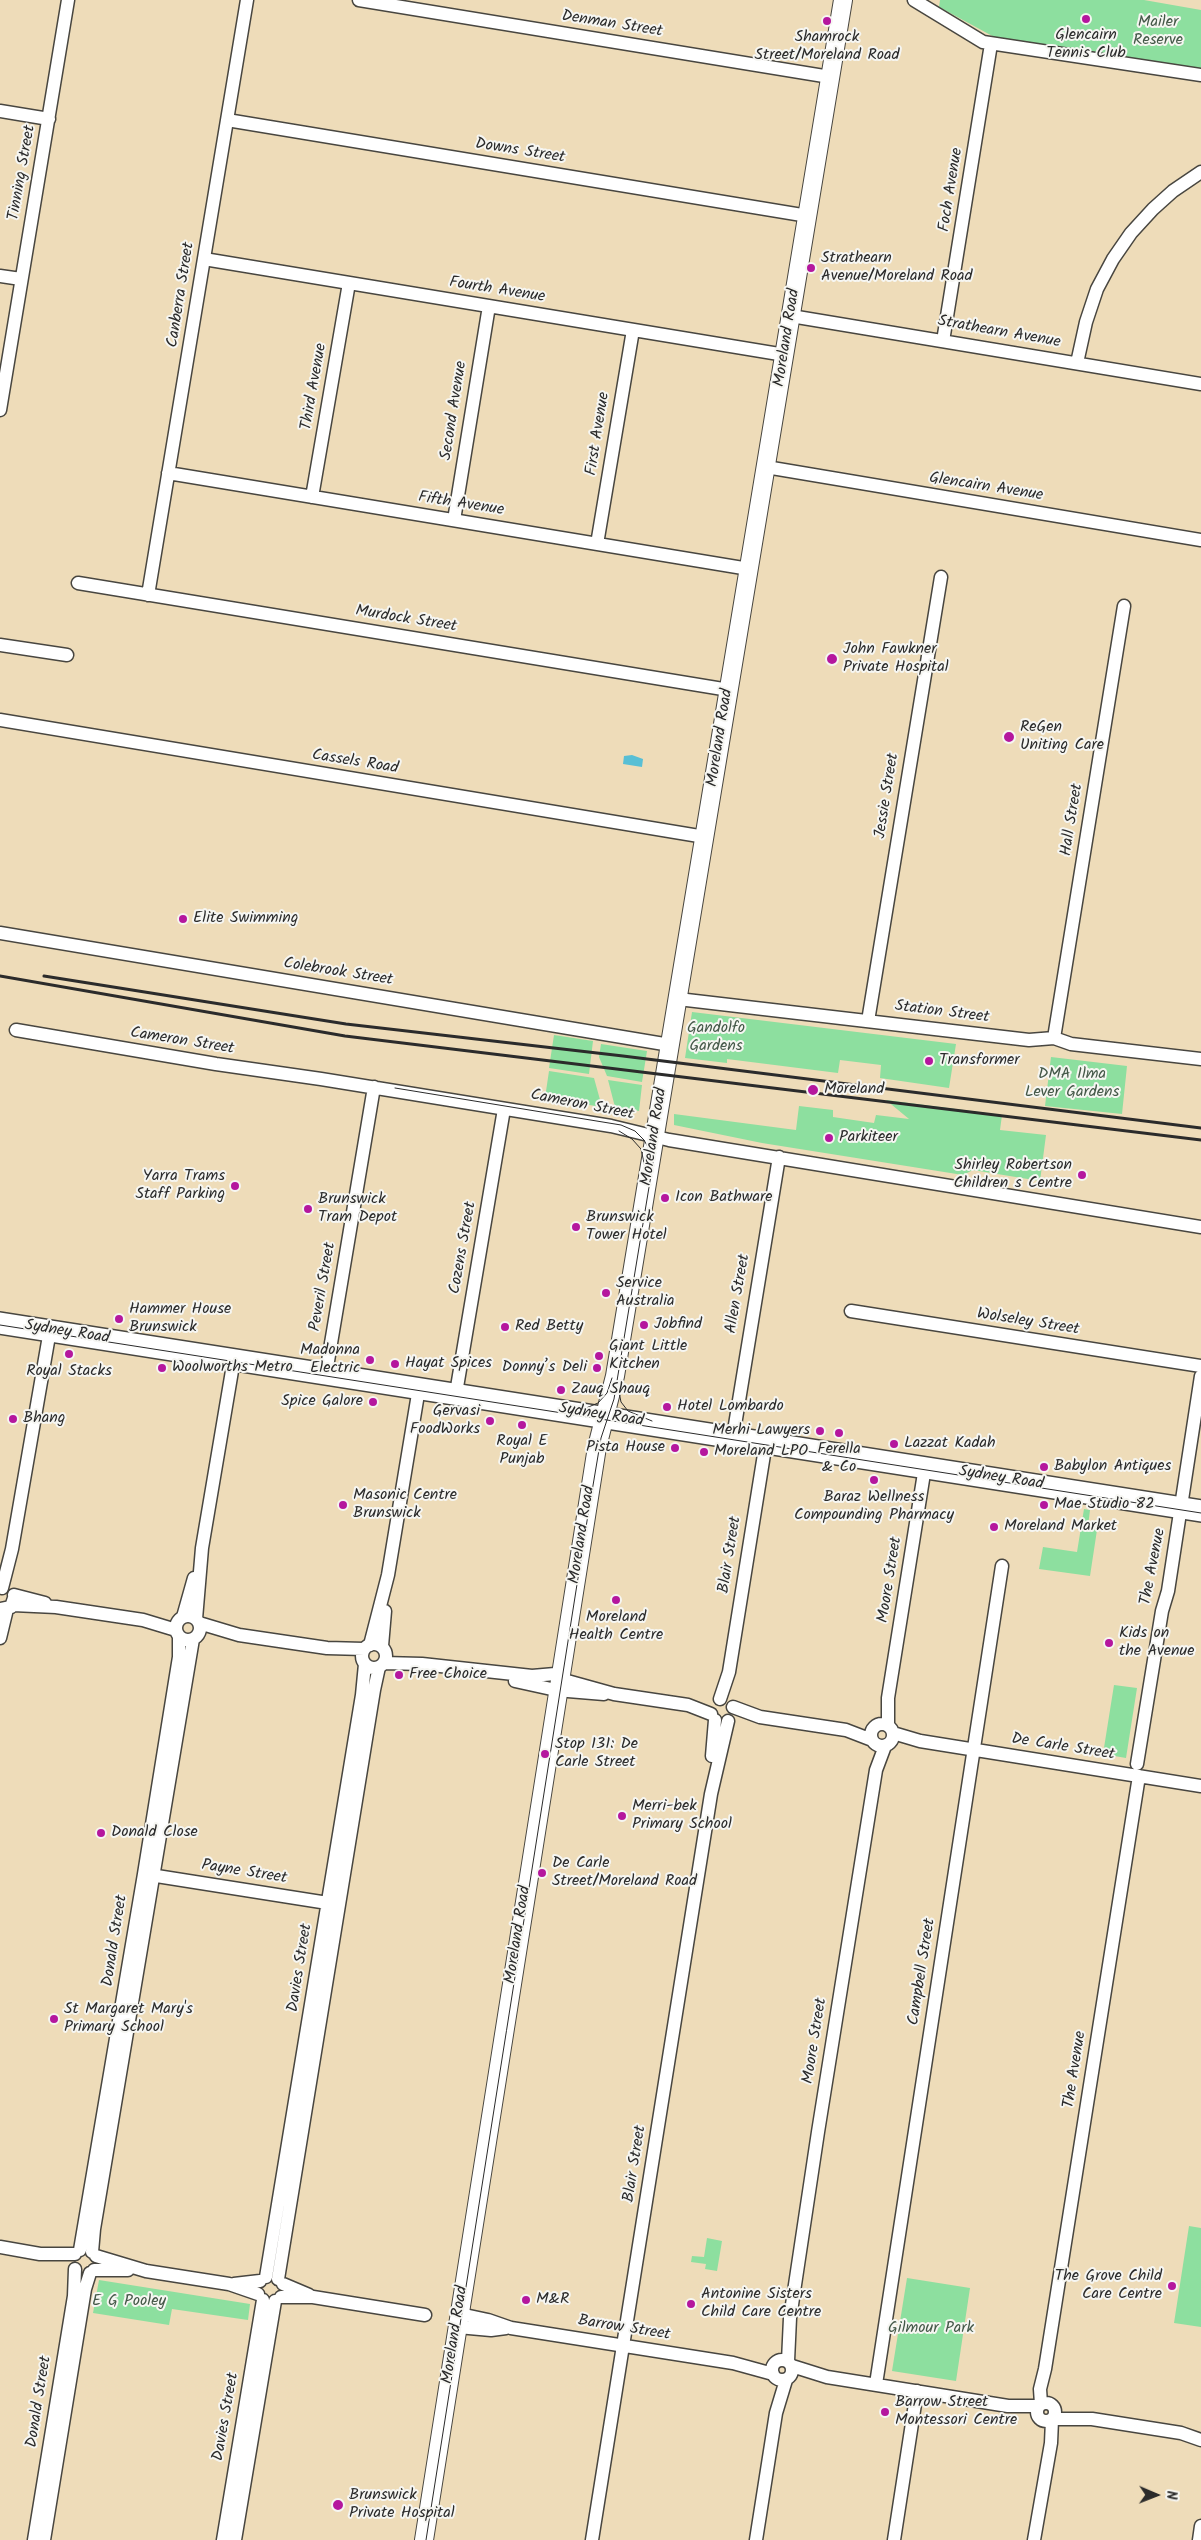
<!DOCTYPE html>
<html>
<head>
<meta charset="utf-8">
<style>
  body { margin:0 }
  #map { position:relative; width:1201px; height:2540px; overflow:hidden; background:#eedcb9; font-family:Kalam,sans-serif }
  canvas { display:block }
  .north { position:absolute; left:1131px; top:2470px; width:50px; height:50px; -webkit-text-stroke:4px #f6f6f2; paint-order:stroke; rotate:91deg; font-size:14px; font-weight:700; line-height:20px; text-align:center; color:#2b2b2b }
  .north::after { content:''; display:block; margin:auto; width:18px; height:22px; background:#2b2b2b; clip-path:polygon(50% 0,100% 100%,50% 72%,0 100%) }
</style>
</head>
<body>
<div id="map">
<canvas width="1201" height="2540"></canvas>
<div class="north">N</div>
</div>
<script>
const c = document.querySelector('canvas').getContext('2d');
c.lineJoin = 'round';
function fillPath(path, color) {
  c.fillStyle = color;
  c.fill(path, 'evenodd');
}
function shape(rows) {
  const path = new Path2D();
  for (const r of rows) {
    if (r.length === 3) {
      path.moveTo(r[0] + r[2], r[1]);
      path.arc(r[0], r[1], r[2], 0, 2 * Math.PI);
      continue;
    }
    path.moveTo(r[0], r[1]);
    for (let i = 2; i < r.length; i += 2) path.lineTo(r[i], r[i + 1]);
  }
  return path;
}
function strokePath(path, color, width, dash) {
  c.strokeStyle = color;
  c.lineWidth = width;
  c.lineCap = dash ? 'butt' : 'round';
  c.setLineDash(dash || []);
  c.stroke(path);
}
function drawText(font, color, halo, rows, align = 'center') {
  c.font = font + ' Kalam,sans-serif';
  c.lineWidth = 4;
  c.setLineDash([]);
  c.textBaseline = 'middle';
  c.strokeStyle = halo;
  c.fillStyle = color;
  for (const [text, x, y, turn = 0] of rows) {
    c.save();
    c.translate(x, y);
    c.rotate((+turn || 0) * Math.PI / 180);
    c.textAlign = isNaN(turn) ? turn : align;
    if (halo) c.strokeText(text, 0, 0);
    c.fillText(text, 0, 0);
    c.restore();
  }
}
fillPath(shape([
  [940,0,1144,0,1201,10,1201,69,996,38,939,7],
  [692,1012,956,1044,949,1088,880,1078,881,1065,840,1060,838,1073,727,1059,727,1063,685,1058],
  [554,1035,593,1041,589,1074,549,1068],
  [601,1044,647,1051,642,1082,607,1076,599,1057],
  [1051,1057,1127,1066,1122,1114,1045,1106],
  [549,1071,594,1078,602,1107,545,1098],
  [608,1080,642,1085,639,1111,615,1107],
  [886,1100,1002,1115,1000,1130,1046,1135,1040,1181,973,1170,963,1175,762,1143,674,1125,674,1114,796,1130,799,1106,833,1110,833,1117,874,1123,876,1115,909,1119],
  [1084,1509,1090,1510,1088,1526,1097,1530,1090,1576,1039,1569,1043,1547,1077,1552],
  [1114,1685,1137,1688,1126,1758,1103,1754],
  [1189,2226,1201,2228,1201,2327,1174,2323],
  [707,2238,722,2241,717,2271,705,2269,706,2264,691,2262,692,2256,704,2257],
  [907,2278,970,2288,956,2381,892,2371],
  [99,2280,250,2304,248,2320,172,2309,169,2325,93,2313]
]), '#8ddf9f');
fillPath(shape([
  [632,755,643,759,642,767,623,764,624,756]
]), '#58bfd5');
const minor = shape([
  [359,0,830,77],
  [914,0,983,42,1201,75],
  [0,111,49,119],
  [227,120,808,216],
  [204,259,785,355],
  [0,276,21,279],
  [791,316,1201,384],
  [943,341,991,44],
  [1077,363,1086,322,1097,289,1113,259,1131,233,1153,209,1173,191,1201,172],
  [0,410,68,0],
  [766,467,1201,540],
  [168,473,749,569],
  [312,497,349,283],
  [454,520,489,306],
  [597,544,633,330],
  [78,583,729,690],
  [148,595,247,0],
  [0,645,67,655],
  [0,720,705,837],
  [0,933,670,1045],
  [678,999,1029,1040,1054,1038,1071,1044,1201,1059],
  [868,1021,941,577],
  [16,1030,216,1064,321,1079,611,1126,669,1140,1201,1227],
  [1054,1038,1124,606],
  [851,1311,1201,1366],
  [326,1373,374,1087],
  [456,1393,504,1109],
  [733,1437,779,1157],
  [2,1588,12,1549,50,1330],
  [14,1595,45,1603],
  [13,1605,56,1607,143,1620,176,1630],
  [0,1609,11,1607,14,1598],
  [188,1628,12],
  [183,1617,194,1578],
  [196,1619,202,1548,234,1359],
  [199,1623,239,1635,327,1648,364,1649],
  [0,1638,7,1609],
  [374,1656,12],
  [370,1645,388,1575,419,1388],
  [382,1646,385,1611],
  [384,1663,422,1664,532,1676,555,1674,562,1671],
  [560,1679,614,1694,688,1705,711,1714],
  [515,1681,556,1690,604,1694],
  [720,1699,729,1672,766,1442],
  [733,1707,760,1717,846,1730,872,1740],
  [882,1735,11],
  [888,1726,888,1698,925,1467],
  [893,1733,920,1741,1201,1786],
  [712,1756,715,1720],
  [1137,1764,1162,1611,1168,1591,1201,1376],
  [144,1874,334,1904],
  [0,2247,40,2254,75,2254],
  [80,2250,144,1874,179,1657,179,1636],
  [92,2252,94,2229,193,1639],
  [96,2256,146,2271,229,2284,258,2294],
  [94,2270,128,2270],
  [266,2277,362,1695,365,1664],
  [278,2279,374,1690,379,1667],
  [234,2284,260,2281],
  [283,2284,309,2295],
  [281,2297,313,2297,425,2315],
  [460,2314,488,2320,511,2328,733,2363,773,2374],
  [458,2327,491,2330,506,2328],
  [782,2370,10],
  [788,2361,790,2318,818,2132,876,1770,885,1746],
  [792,2366,827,2377,1008,2406,1039,2406],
  [876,2384,1002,1566],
  [1046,2412,9],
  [1041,2404,1040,2389,1045,2369,1139,1776],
  [1053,2419,1092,2419,1181,2433,1201,2440],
  [34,2540,74,2296,75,2269],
  [44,2540,85,2289,90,2273],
  [223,2540,263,2300],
  [235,2540,275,2301],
  [592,2540,711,1794,728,1721],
  [756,2540,776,2413,786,2380],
  [894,2540,917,2391],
  [1034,2540,1051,2443,1052,2420],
  [1199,2540,1201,2526]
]);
const secondary = shape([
  [424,2540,597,1447,615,1376,843,0]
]);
const trunk = shape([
  [0,1323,1201,1511]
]);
strokePath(minor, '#484640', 15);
strokePath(secondary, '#484640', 20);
strokePath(trunk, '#484640', 24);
strokePath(minor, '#fff', 12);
strokePath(secondary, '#fff', 18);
strokePath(trunk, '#fff', 21);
strokePath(shape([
  [395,1088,621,1125,635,1131,644,1140,650,1151,653,1163,614,1399,601,1438,587,1521,426,2540],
  [619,1131,632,1139,641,1149,646,1172],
  [0,1325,1201,1513],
  [618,1387,621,1402,628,1411,652,1421],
  [571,1409,586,1408,598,1403,607,1393,612,1378]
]), '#2b2b2b', 1);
strokePath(shape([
  [0,976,345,1036,1201,1140],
  [44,976,346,1024,623,1056,1201,1128]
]), '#2b2b2b', 3);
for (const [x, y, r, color] of [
  [1086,19,5,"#b5179e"],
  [827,21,5,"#b5179e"],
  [811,268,5,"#b5179e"],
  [832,659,6,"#b5179e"],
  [1009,737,6,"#b5179e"],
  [183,919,5,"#b5179e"],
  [929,1061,5,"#b5179e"],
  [813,1090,6,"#b5179e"],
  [829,1138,5,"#b5179e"],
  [1082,1175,5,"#b5179e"],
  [235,1186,5,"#b5179e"],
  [665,1198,5,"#b5179e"],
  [308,1209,5,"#b5179e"],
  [576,1227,5,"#b5179e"],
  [606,1293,5,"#b5179e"],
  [119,1319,5,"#b5179e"],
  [644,1325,5,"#b5179e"],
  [505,1327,5,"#b5179e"],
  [69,1354,5,"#b5179e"],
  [599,1356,5,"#b5179e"],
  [370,1360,5,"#b5179e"],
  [395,1364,5,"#b5179e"],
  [162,1368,5,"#b5179e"],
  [597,1368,5,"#b5179e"],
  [561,1390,5,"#b5179e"],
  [373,1402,5,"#b5179e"],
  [667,1407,5,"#b5179e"],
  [13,1419,5,"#b5179e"],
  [490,1421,5,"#b5179e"],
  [522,1425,5,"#b5179e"],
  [820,1431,5,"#b5179e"],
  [839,1433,5,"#b5179e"],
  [894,1444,5,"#b5179e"],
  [675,1448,5,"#b5179e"],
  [704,1452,5,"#b5179e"],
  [1044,1467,5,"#b5179e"],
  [874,1480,5,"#b5179e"],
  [343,1505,5,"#b5179e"],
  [1044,1505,5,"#b5179e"],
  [994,1527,5,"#b5179e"],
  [616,1600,5,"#b5179e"],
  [1109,1643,5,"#b5179e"],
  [399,1675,5,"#b5179e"],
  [545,1754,5,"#b5179e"],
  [622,1816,5,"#b5179e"],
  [101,1833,5,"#b5179e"],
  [542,1873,5,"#b5179e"],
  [54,2019,5,"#b5179e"],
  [1172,2286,5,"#b5179e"],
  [526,2300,5,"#b5179e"],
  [691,2304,5,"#b5179e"],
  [885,2412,5,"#b5179e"],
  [338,2505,6,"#b5179e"]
]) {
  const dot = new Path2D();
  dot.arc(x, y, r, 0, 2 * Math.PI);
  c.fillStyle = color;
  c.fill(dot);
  strokePath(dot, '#f6f6f2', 2);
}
drawText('16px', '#445848', '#f6f6f2', [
  ["Mailer",1158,23],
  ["Reserve",1158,41],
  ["Gandolfo",716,1029],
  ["Gardens",716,1047],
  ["DMA Ilma",1072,1075],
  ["Lever Gardens",1072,1093],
  ["E G Pooley",129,2302],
  ["Gilmour Park",931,2329]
]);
drawText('16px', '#2b2b2b', '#f6f6f2', [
  ["Denman Street",612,25,9],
  ["Downs Street",520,152,9],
  ["Tinning Street",23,173,-80],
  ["Foch Avenue",952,190,-81],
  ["Fourth Avenue",497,291,9],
  ["Canberra Street",182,295,-81],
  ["Strathearn Avenue",999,333,10],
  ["Moreland Road",788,338,-81],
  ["Third Avenue",315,387,-80],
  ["Second Avenue",455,411,-81],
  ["First Avenue",599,434,-81],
  ["Glencairn Avenue",986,488,9],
  ["Fifth Avenue",461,505,9],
  ["Murdock Street",406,620,9],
  ["Moreland Road",721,738,-81],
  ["Cassels Road",355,763,9],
  ["Jessie Street",888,796,-81],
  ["Hall Street",1073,820,-81],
  ["Colebrook Street",338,973,9],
  ["Station Street",942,1013,7],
  ["Cameron Street",182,1042,9],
  ["Cameron Street",582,1106,11],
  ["Moreland Road",655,1137,-81],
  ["Cozens Street",464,1248,-80],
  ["Peveril Street",324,1287,-80],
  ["Allen Street",739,1294,-80],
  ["Wolseley Street",1028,1323,9],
  ["Sydney Road",67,1333,9],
  ["Sydney Road",601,1416,9],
  ["Sydney Road",1001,1479,9],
  ["Moreland Road",583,1535,-81],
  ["Blair Street",731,1555,-81],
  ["The Avenue",1154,1567,-79],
  ["Moore Street",891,1580,-81],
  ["De Carle Street",1063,1748,9],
  ["Payne Street",244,1873,9],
  ["Moreland Road",519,1935,-81],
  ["Donald Street",116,1941,-81],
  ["Davies Street",301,1968,-81],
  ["Campbell Street",923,1972,-81],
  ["Moore Street",816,2041,-81],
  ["The Avenue",1076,2070,-81],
  ["Blair Street",636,2164,-81],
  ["Barrow Street",624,2329,9],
  ["Moreland Road",456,2335,-81],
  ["Donald Street",40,2402,-81],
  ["Davies Street",227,2417,-80]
]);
drawText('16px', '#2b2b2b', '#f6f6f2', [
  ["Glencairn",1086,36,"center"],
  ["Tennis Club",1086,54,"center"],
  ["Shamrock",827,38,"center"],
  ["Street/Moreland Road",827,56,"center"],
  ["Strathearn",821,259],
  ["Avenue/Moreland Road",821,277],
  ["John Fawkner",843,650],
  ["Private Hospital",843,668],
  ["ReGen",1020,728],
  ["Uniting Care",1020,746],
  ["Elite Swimming",193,919],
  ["Transformer",939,1061],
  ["Moreland",824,1090],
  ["Parkiteer",839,1138],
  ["Shirley Robertson",1072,1166,"right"],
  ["Children s Centre",1072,1184,"right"],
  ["Yarra Trams",225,1177,"right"],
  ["Staff Parking",225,1195,"right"],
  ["Icon Bathware",675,1198],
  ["Brunswick",318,1200],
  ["Tram Depot",318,1218],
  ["Brunswick",586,1218],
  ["Tower Hotel",586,1236],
  ["Service",616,1284],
  ["Australia",616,1302],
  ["Hammer House",129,1310],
  ["Brunswick",129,1328],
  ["Jobfind",654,1325],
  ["Red Betty",515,1327],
  ["Giant Little",609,1347],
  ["Kitchen",609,1365],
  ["Madonna",360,1351,"right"],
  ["Electric",360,1369,"right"],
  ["Hayat Spices",405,1364],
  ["Woolworths Metro",172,1368],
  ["Donny’s Deli",587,1368,"right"],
  ["Royal Stacks",69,1372,"center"],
  ["Zauq Shauq",571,1390],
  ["Spice Galore",363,1402,"right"],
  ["Hotel Lombardo",677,1407],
  ["Gervasi",480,1412,"right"],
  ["FoodWorks",480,1430,"right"],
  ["Bhang",23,1419],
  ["Merhi Lawyers",810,1431,"right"],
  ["Royal E",522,1442,"center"],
  ["Punjab",522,1460,"center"],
  ["Lazzat Kadah",904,1444],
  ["Pista House",665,1448,"right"],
  ["Ferella",839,1450,"center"],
  ["& Co",839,1468,"center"],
  ["Moreland LPO",714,1452],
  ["Babylon Antiques",1054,1467],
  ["Masonic Centre",353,1496],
  ["Brunswick",353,1514],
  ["Baraz Wellness",874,1498,"center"],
  ["Compounding Pharmacy",874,1516,"center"],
  ["Mae Studio 82",1054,1505],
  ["Moreland Market",1004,1527],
  ["Moreland",616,1618,"center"],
  ["Health Centre",616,1636,"center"],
  ["Kids on",1119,1634],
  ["the Avenue",1119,1652],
  ["Free Choice",409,1675],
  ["Stop 131: De",555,1745],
  ["Carle Street",555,1763],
  ["Merri-bek",632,1807],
  ["Primary School",632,1825],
  ["Donald Close",111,1833],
  ["De Carle",552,1864],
  ["Street/Moreland Road",552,1882],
  ["St Margaret Mary's",64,2010],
  ["Primary School",64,2028],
  ["The Grove Child",1162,2277,"right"],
  ["Care Centre",1162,2295,"right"],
  ["Antonine Sisters",701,2295],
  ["Child Care Centre",701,2313],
  ["M&R",536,2300],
  ["Barrow Street",895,2403],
  ["Montessori Centre",895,2421],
  ["Brunswick",349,2496],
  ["Private Hospital",349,2514]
], 'left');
</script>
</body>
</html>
